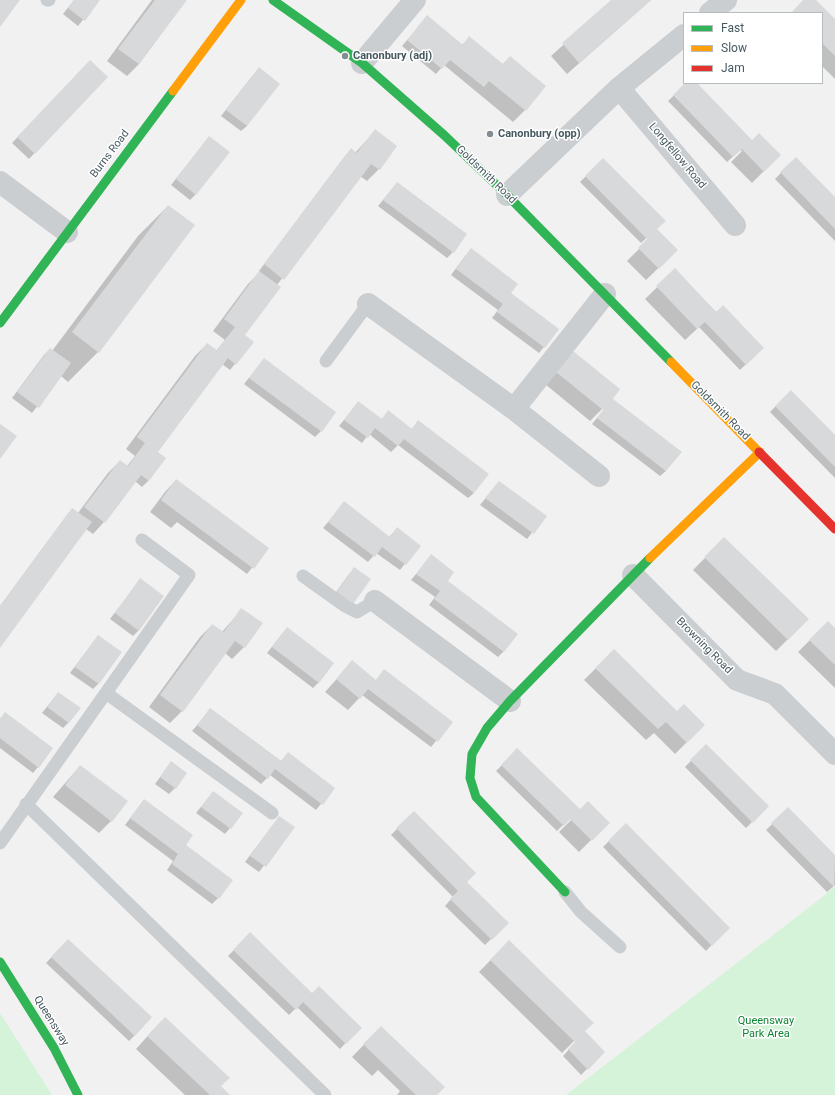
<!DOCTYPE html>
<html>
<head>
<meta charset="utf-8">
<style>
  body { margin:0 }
  #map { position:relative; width:835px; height:1095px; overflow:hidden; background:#f2f1f1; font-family:Roboto,sans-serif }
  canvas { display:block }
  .legend { position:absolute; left:683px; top:12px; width:140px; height:72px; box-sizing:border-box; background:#fff; border:1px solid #b5bdbf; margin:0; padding:5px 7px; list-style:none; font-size:12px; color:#465960 }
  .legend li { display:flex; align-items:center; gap:8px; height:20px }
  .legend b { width:20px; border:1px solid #b5bdbf }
</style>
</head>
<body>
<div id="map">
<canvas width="835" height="1095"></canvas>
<ul class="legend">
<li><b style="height:5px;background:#30b455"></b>Fast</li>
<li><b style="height:5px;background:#ff9f0a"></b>Slow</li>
<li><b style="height:5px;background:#e5322d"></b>Jam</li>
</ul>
</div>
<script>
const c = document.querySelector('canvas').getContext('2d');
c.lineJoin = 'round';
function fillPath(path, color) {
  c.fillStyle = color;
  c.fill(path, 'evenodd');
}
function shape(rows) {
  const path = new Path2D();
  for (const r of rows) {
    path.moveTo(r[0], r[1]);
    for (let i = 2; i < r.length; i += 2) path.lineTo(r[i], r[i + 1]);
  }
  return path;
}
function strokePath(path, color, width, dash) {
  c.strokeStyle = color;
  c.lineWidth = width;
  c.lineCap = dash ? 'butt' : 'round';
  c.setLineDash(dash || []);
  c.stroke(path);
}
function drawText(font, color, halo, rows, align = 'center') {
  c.font = font + ' Roboto,sans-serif';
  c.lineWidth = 3;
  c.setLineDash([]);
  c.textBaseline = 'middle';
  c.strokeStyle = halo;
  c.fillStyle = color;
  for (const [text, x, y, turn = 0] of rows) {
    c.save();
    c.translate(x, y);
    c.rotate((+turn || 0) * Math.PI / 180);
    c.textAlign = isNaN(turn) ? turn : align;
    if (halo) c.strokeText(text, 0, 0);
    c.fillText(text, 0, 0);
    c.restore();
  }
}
fillPath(shape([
  [835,886,835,1095,566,1095,825,895],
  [0,1013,52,1095,0,1095]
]), '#d4f3d9');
fillPath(shape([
  [74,0,99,0,78,26,63,14],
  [152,0,186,0,139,64,127,76,107,61],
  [613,0,651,0,567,74,551,56],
  [805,0,814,0,835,20,835,79,822,66,822,13,792,13],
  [427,17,462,45,469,38,502,65,510,57,525,110,513,122,444,65,436,74,402,46],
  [90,61,107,77,29,159,12,143],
  [253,75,247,126,241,131,221,116],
  [687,83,695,83,752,141,780,155,752,183,731,162,742,151,740,150,727,162,668,101],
  [375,131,379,169,367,181,360,176,277,285,243,335,235,364,230,370,222,364,156,452,165,459,148,481,142,487,135,481,104,522,93,534,86,529,0,646,0,606,67,515,72,509,78,513,108,473,120,461,127,466,135,456,126,449,195,356,207,344,216,351,225,340,213,331,248,284,260,272,259,271,345,156,351,150,355,153],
  [209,137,196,194,190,200,171,185],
  [796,158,835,198,835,241,775,179],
  [603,159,664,221,641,243,580,182],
  [397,183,453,252,447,258,378,206],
  [168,206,98,352,68,382,61,376,32,413,12,398,44,355,50,349,52,351,138,236],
  [657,231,677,250,646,280,627,261],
  [466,255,510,293,544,347,539,353,492,318,498,310,451,275],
  [675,270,757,354,740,370,699,327,685,340,645,299],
  [573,352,602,409,590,421,545,384],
  [264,359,321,431,315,437,244,384],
  [791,391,835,436,835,478,770,412],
  [358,403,381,420,388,412,411,430,418,421,474,493,468,498,398,445,391,452,369,434,362,443,339,426],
  [607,406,666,471,660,476,592,424],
  [176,480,268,548,247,574,177,522,171,528,150,512,165,492],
  [499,482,545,516,527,539,480,505],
  [344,503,389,537,397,529,419,546,400,570,376,553,368,562,323,528],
  [713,550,788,639,776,651,693,570],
  [431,556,446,581,504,651,498,657,429,605,435,597,411,580],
  [354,569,352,603,332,598,349,574],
  [140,580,139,630,133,636,110,619],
  [242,609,244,647,232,659,225,653,182,711,170,723,149,707,200,637,212,625,222,632],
  [828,622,835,629,835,688,798,652],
  [282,634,319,682,313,688,267,653],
  [98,636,98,684,93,689,70,673],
  [614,650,677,712,704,725,675,754,654,733,646,740,584,680],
  [352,662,375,681,384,671,452,722,431,747,362,695,348,710,325,692],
  [58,693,69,722,63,728,42,713],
  [211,709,281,761,288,754,334,788,316,810,270,775,261,784,192,731],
  [5,713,38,767,33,773,0,748,0,719],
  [706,745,768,806,746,828,685,767],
  [517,750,579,809,557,831,496,771],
  [171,762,175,788,169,794,155,784],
  [80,766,111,821,99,833,53,797],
  [213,792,242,813,225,834,196,813],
  [144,800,184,845,218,898,212,904,167,870,173,861,125,825],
  [588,803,608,823,579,852,559,832],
  [788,809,835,856,835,885,827,892,766,830],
  [414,812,465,882,507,923,485,945,445,906,453,897,391,835],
  [279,817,293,828,259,872,245,862],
  [626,824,728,928,706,951,603,847],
  [250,934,312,994,360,1028,340,1049,297,1007,289,1015,228,956],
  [509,941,583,1031,604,1052,581,1075,563,1056,581,1036,580,1035,562,1053,479,972],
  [62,946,135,1035,129,1041,46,963],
  [381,1027,436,1095,397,1095,400,1091,378,1070,372,1076,352,1057],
  [153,1030,220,1086,229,1095,185,1095,136,1049]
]), '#0003');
fillPath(shape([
  [0,0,20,0,0,27],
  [74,0,100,0,85,21,68,8],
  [155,0,187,0,139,64,118,49],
  [611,0,651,0,579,63,562,43],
  [803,0,816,0,835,19,835,56,822,43,822,13,791,13],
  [427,15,463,45,469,36,503,64,510,56,546,86,526,111,489,81,484,87,450,60,442,69,407,40],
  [90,60,108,77,35,154,17,137],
  [259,67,280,84,247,126,226,110],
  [685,83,697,83,752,140,759,133,781,155,764,172,742,149,733,157,673,95],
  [375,129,397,146,380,170,371,164,284,280,264,264,351,148,357,153],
  [209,136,230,152,196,195,176,179],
  [796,157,835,197,835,229,780,172],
  [603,158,666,221,657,229,678,250,659,269,638,248,647,239,585,176],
  [397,182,467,234,454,253,383,200],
  [168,205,195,225,99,353,72,332],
  [471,248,518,284,511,293,559,329,545,348,497,312,503,304,456,269],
  [675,268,716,312,723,305,764,348,746,365,705,322,697,329,656,286],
  [259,271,281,287,245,335,254,342,236,365,228,358,158,452,166,458,149,481,141,475,105,523,84,507,120,460,128,466,145,443,137,437,207,343,217,350,235,327,224,319],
  [50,348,71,363,39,408,17,392],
  [573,351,620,389,613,399,682,452,666,471,597,418,603,410,556,372],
  [264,358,336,412,322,432,249,378],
  [791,390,835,435,835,467,775,406],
  [358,401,382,419,388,410,412,429,418,420,489,474,474,493,404,439,398,446,375,428,368,438,344,420],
  [0,424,17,436,0,459],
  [176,479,269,548,254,569,161,500],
  [499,481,547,516,534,534,485,498],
  [344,501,390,537,397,527,421,546,406,565,382,547,375,557,328,522],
  [72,508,92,522,0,648,0,606],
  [724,537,809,619,788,640,704,557],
  [431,554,454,572,448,581,518,634,504,652,434,599,440,591,416,574],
  [354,567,371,579,353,604,337,592],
  [140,578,164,596,139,631,115,613],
  [241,608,263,623,245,648,235,641,183,712,160,695,212,624,224,632],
  [828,621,835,628,835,665,809,640],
  [287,627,334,663,319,683,272,647],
  [98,635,122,652,99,684,75,667],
  [614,649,677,711,684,704,705,725,687,743,666,722,658,729,595,668],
  [352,660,376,680,384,669,453,722,438,742,368,689,360,699,336,679],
  [58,692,81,708,69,723,47,707],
  [210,708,281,761,288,752,335,788,323,805,275,769,268,779,197,725],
  [5,712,53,748,39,768,0,738,0,719],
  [706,744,769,806,753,823,690,760],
  [517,748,580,809,588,801,610,823,592,841,570,819,564,826,501,765],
  [171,761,187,773,176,789,160,777],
  [80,765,128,801,112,822,65,785],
  [213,791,243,813,231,829,201,807],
  [144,799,193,835,186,845,233,880,219,899,172,864,178,854,130,818],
  [788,807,835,855,834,887,771,823],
  [414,811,476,873,467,882,509,923,492,940,450,899,458,891,396,828],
  [279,816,295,827,266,867,250,856],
  [626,823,730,928,712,946,608,841],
  [250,932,312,993,319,986,362,1028,346,1044,303,1002,296,1010,233,950],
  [68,939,152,1017,135,1036,51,957],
  [509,940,594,1023,585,1031,605,1052,588,1070,568,1049,575,1042,490,960],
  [165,1017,230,1078,221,1086,230,1095,210,1095,147,1036],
  [381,1026,445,1087,437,1095,416,1095,363,1044]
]), '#d8d9da');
strokePath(shape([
  [47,0,49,0],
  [326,361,368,304],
  [303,576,345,606,357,612,375,601],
  [106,693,272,813],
  [26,804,325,1095],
  [0,843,189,575,142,540],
  [565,892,581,912,620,947]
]), '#caced1', 13);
strokePath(shape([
  [710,13,726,0],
  [362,63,415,0],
  [619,88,735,225],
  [0,182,67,232],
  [507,195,619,88,684,35],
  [368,304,514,409,599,476],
  [514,409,605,294],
  [633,575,737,680,775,694,835,754],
  [375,601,510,701]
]), '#caced1', 22);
strokePath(shape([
  [273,0,362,63,444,135,507,195,671,362],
  [0,323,173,91],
  [565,892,476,797,470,778,472,754,487,728,510,701,650,558],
  [0,962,54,1048,78,1095]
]), '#30b455', 9);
strokePath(shape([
  [173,91,241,0],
  [671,362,759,452],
  [650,558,760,452]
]), '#ff9f0a', 9);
strokePath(shape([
  [759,452,835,529]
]), '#e5322d', 9);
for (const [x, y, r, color] of [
  [345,56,4,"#828e93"],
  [490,134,4,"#828e93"]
]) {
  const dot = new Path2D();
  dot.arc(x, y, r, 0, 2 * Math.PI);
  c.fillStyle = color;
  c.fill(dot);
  strokePath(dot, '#fff', 1.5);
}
drawText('bold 11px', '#465960', '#fff', [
  ["Canonbury (adj)",353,56],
  ["Canonbury (opp)",498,134]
], 'left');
drawText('11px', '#465960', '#fff', [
  ["Burns Road",110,154,-53],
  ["Longfellow Road",677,156,50],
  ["Goldsmith Road",486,175,44],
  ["Goldsmith Road",720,411,45],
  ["Browning Road",704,646,45],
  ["Queensway",51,1021,58]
]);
drawText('11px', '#0e8433', '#fff', [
  ["Queensway",766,1021],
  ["Park Area",766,1034]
]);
</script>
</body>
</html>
